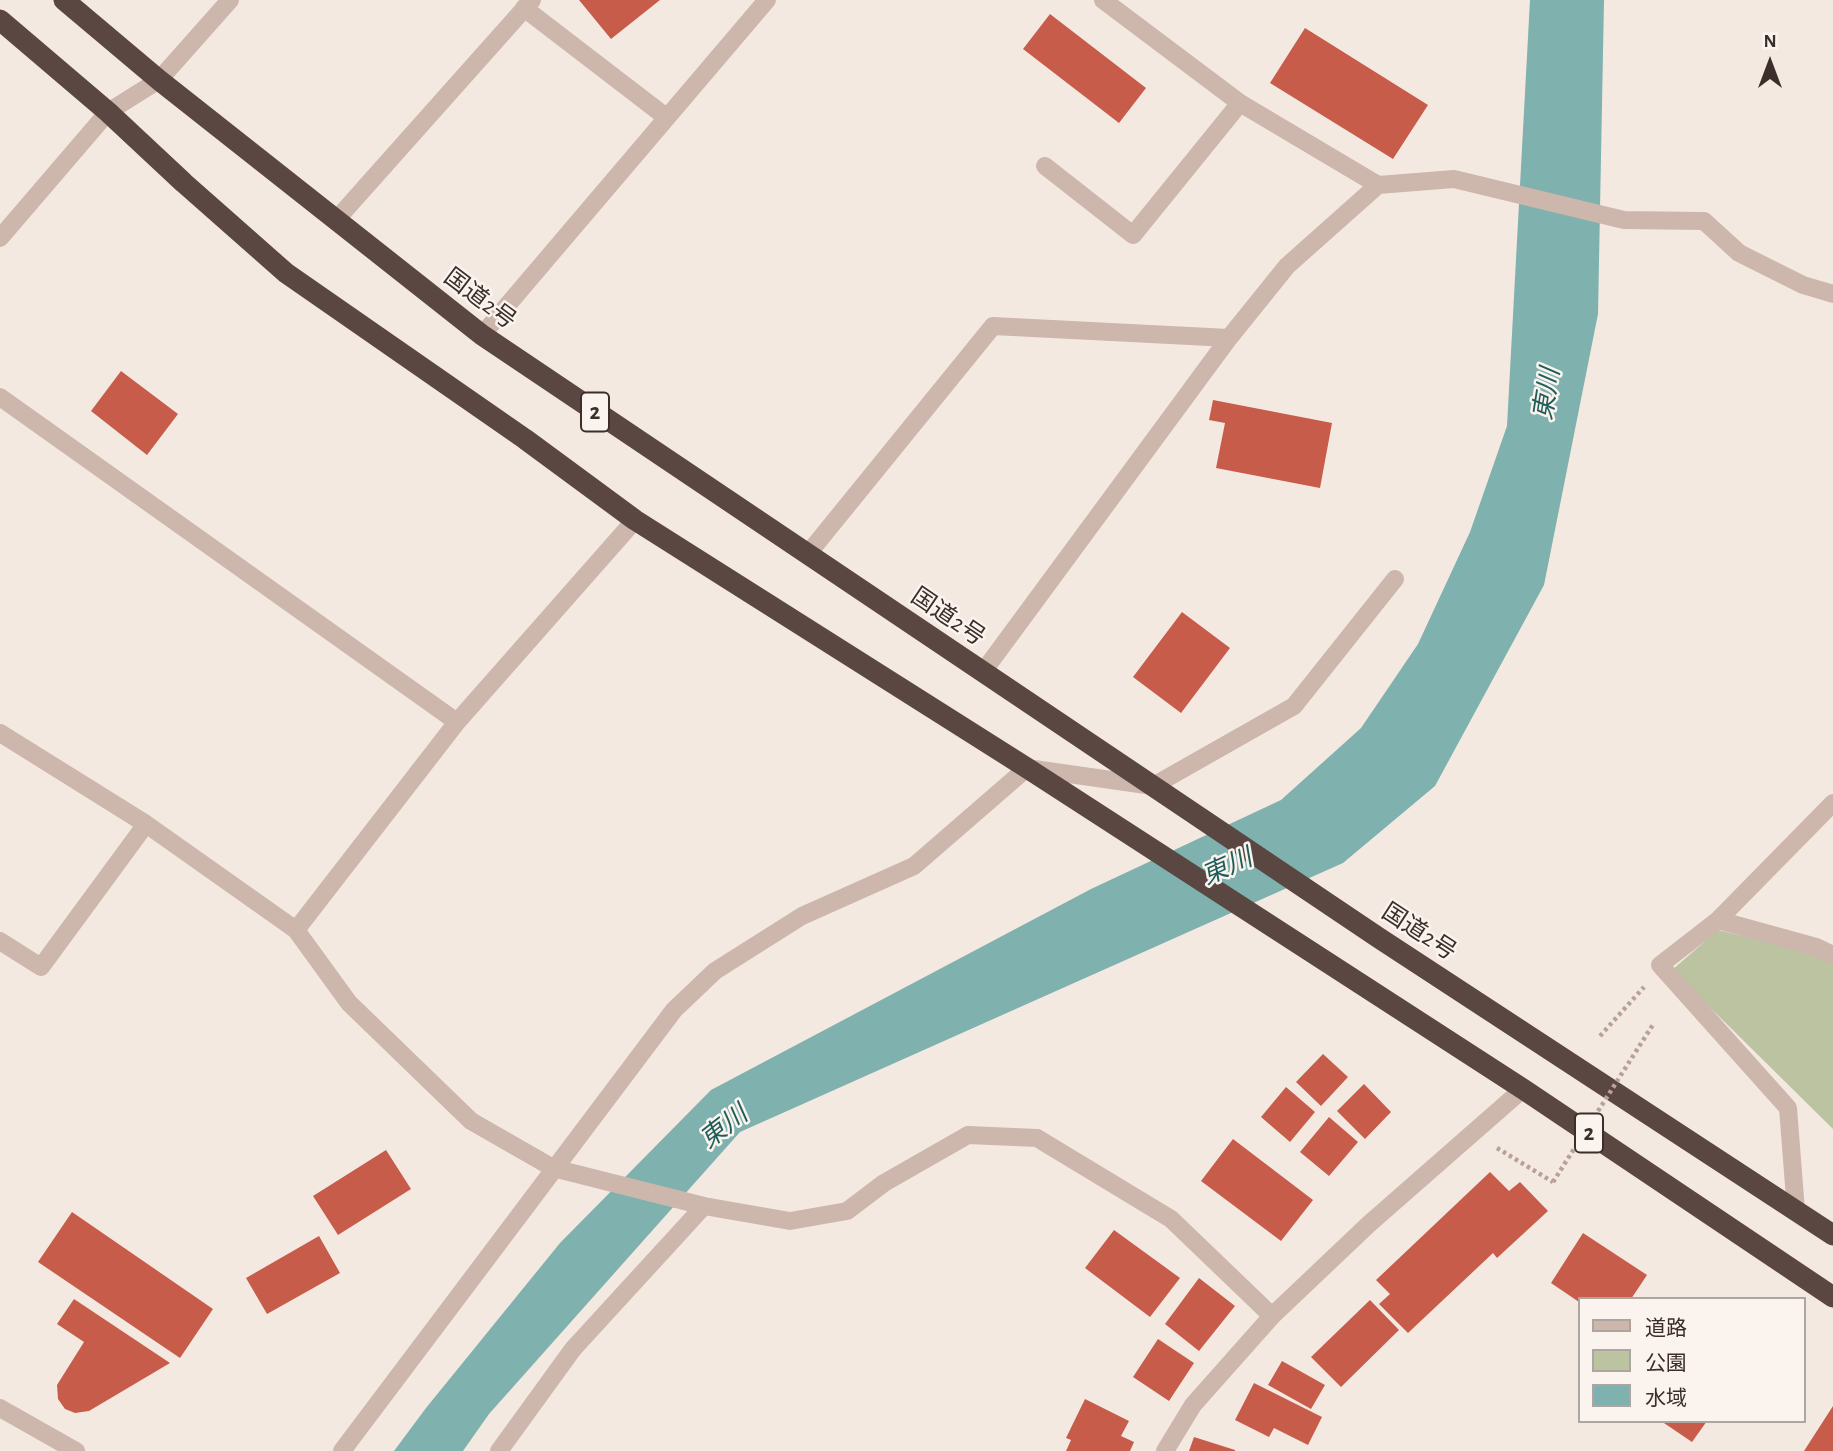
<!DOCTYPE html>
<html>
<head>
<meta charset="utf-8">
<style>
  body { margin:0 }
  #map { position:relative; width:1833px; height:1451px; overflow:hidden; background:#f4e9e1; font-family:"Alegreya Sans","Noto Sans JP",sans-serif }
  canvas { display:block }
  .legend { position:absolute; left:1578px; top:1297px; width:228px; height:126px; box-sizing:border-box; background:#fbf3ee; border:2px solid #aea4a0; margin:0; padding:9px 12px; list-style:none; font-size:21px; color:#3b2e2b }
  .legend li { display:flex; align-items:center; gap:14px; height:35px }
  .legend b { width:35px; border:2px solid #aea4a0 }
  .north { position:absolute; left:1735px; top:28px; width:70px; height:70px; -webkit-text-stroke:5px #fbf3ee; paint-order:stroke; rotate:0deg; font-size:19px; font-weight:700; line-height:28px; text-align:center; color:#3b2e2b }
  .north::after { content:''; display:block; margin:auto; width:24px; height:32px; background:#3b2e2b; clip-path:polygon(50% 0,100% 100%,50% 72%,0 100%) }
</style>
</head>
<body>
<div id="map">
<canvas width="1833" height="1451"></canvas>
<ul class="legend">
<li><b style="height:9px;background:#cdb7ac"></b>道路</li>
<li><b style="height:19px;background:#bbc3a0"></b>公園</li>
<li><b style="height:19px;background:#7fb1ae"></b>水域</li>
</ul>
<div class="north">N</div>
</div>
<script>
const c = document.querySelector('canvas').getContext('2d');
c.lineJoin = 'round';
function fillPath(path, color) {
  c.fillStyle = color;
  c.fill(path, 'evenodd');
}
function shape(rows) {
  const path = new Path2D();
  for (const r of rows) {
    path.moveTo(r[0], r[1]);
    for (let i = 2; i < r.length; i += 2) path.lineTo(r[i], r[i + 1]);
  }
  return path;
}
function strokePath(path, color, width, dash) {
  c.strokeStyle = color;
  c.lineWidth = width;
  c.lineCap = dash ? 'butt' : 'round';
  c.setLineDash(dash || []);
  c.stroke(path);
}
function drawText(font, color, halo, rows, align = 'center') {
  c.font = font + ' "Alegreya Sans","Noto Sans JP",sans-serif';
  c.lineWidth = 5;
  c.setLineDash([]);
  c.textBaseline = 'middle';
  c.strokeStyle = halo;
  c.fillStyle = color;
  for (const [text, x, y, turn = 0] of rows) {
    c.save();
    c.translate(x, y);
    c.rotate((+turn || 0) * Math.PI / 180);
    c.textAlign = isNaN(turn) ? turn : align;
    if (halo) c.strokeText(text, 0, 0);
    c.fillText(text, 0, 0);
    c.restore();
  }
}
fillPath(shape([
  [1718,930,1809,952,1833,962,1833,1129,1672,970]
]), '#bbc3a0');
fillPath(shape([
  [1530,0,1604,0,1598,314,1544,585,1435,786,1343,863,740,1132,489,1414,463,1451,394,1451,426,1408,560,1243,711,1090,1091,889,1281,800,1361,728,1418,644,1470,532,1507,426]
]), '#7fb1ae');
fillPath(shape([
  [579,0,660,0,611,39],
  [1050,14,1146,88,1119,123,1023,49],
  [1305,28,1428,105,1393,159,1270,83],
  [121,371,178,414,147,455,91,411],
  [1213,400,1332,423,1320,488,1216,468,1225,423,1209,420],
  [1182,612,1230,648,1181,713,1133,677],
  [1323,1054,1348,1077,1321,1106,1296,1082],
  [1364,1084,1391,1112,1365,1139,1337,1111],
  [1286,1087,1315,1112,1290,1142,1261,1117],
  [1329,1117,1358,1142,1329,1176,1300,1152],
  [1233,1139,1313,1200,1281,1241,1201,1181],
  [386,1150,411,1189,338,1235,313,1196],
  [1490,1172,1509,1191,1520,1182,1548,1211,1497,1258,1493,1253,1408,1333,1379,1304,1390,1294,1376,1280],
  [72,1212,213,1309,180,1358,38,1262],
  [1114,1230,1180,1278,1150,1317,1085,1268],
  [1583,1233,1647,1275,1631,1299,1579,1299,1579,1302,1551,1283],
  [319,1236,340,1273,267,1314,246,1278],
  [1199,1278,1235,1306,1199,1351,1165,1324],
  [74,1299,170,1363,89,1411,75,1413,65,1409,58,1399,57,1385,84,1342,57,1324],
  [1370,1300,1399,1330,1341,1387,1311,1357],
  [1158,1339,1194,1363,1169,1401,1133,1377],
  [1282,1361,1325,1385,1311,1409,1268,1385],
  [1254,1383,1322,1417,1308,1445,1274,1428,1269,1437,1235,1420],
  [1085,1399,1129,1421,1121,1436,1134,1442,1130,1451,1066,1451,1071,1440,1066,1438],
  [1833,1406,1833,1451,1804,1451],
  [1661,1421,1707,1421,1692,1442],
  [1194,1437,1235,1450,1235,1451,1189,1451]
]), '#c75c4b');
strokePath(shape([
  [1600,1036,1644,987],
  [1497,1148,1553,1182]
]), '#b8a196', 4.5, [3.5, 3.5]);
strokePath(shape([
  [1103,0,1240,103,1378,185,1454,179,1624,220,1704,221,1739,253,1803,285,1833,294],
  [524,8,666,117],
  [1045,166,1133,235,1240,103],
  [336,220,532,0],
  [0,238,108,112,159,80,230,0],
  [482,335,767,0],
  [0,397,457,722],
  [807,555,993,326,1229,338],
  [983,672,1229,338,1287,266,1378,185],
  [0,733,146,824,296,930,349,1003,471,1121,553,1168,704,1206,790,1221,847,1211,884,1183,968,1135,1037,1138,1171,1219,1272,1316],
  [1718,920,1816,947,1833,955],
  [296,930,457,722,635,520],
  [0,941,41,967,146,824],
  [1796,1211,1788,1108,1660,965,1718,920,1833,803],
  [0,1408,76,1451],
  [342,1451,674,1010,715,971,802,916,914,866,1027,768,1153,786,1294,706,1395,579],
  [499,1451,573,1349,704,1206],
  [1165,1451,1193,1405,1272,1316,1369,1224,1523,1089]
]), '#cdb7ac', 18);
strokePath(shape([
  [64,0,159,80,482,335,1379,938,1833,1235],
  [0,20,108,112,184,183,286,273,525,439,635,520,1027,768,1523,1089,1833,1297]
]), '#5b4742', 21);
strokePath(shape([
  [1553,1182,1654,1023]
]), '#b8a196', 4.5, [3.5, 3.5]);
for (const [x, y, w] of [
  [595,412,28],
  [1589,1133,28]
]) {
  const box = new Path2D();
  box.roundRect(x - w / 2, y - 19.5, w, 39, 5);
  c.fillStyle = '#fbf3ee';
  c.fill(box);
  strokePath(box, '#3b2e2b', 2);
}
drawText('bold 23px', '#3b2e2b', null, [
  ["2",595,412],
  ["2",1589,1133]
]);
drawText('24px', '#3b2e2b', '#fbf3ee', [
  ["国道2号",480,299,37],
  ["国道2号",948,617,34],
  ["国道2号",1419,932,33]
]);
drawText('italic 26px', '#1f5d5a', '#fbf3ee', [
  ["東川",1547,394,-81],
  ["東川",1227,867,-24],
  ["東川",724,1127,-38]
]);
</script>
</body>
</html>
